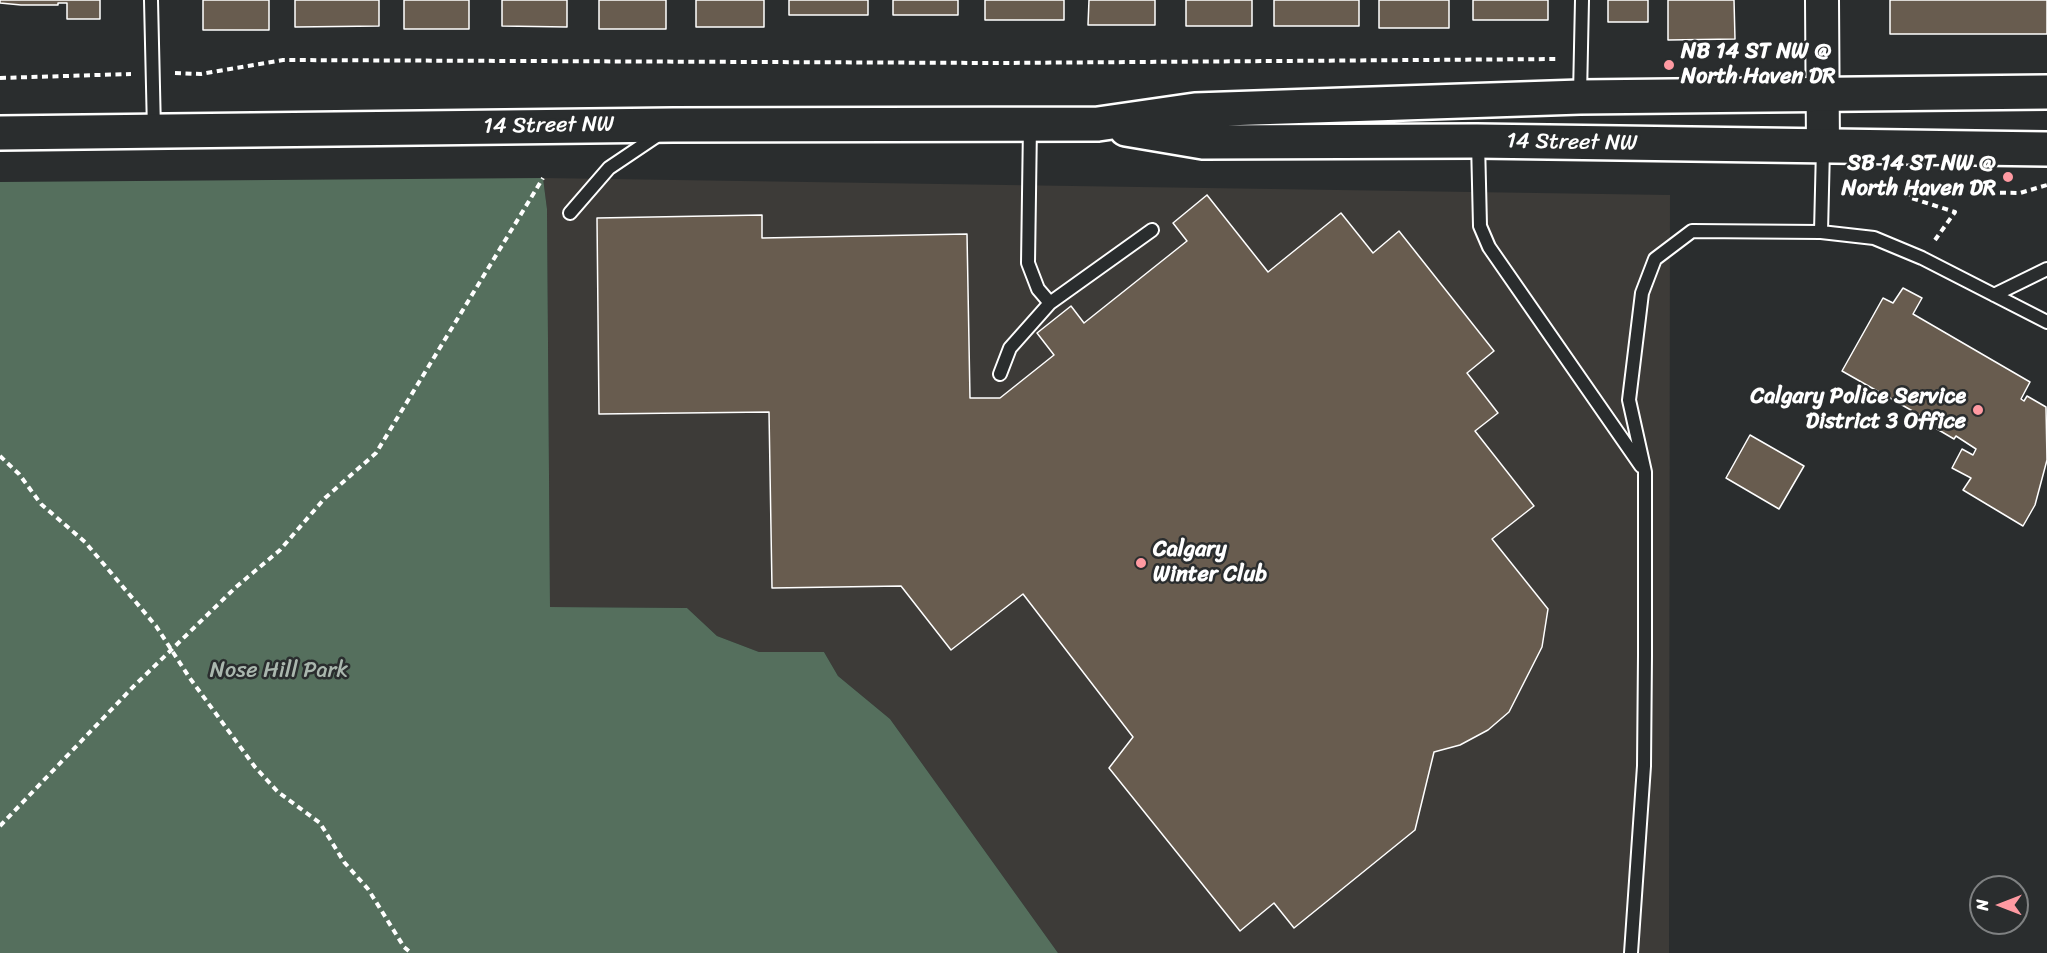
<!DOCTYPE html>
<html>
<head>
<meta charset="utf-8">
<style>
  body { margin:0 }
  #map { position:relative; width:2047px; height:953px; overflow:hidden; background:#2a2d2e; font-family:Sriracha,sans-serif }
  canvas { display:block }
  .north { position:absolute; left:1969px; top:875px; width:60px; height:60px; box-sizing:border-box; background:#2a2d2e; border:2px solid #7f8182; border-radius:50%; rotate:270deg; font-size:16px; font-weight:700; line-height:24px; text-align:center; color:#fff }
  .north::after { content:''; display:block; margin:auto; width:21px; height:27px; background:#ff9aa2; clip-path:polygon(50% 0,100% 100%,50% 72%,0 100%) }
</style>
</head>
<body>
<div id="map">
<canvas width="2047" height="953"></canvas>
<div class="north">N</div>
</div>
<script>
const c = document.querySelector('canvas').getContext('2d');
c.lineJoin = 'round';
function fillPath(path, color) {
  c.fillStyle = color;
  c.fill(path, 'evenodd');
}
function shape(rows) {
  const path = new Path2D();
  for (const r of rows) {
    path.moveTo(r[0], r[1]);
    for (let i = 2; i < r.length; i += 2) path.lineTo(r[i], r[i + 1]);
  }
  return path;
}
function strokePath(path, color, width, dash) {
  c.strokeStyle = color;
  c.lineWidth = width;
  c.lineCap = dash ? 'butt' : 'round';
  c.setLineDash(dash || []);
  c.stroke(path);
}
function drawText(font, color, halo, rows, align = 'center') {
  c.font = font + ' Sriracha,sans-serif';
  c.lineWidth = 5;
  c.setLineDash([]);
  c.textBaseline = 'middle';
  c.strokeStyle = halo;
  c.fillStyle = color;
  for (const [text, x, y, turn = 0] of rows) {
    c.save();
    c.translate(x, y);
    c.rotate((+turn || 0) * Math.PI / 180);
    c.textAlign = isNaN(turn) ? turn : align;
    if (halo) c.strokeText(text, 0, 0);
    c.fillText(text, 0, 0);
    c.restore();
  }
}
fillPath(shape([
  [543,178,1670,195,1669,953,1058,953,890,719,838,676,824,652,759,652,717,636,687,608,550,607,547,209]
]), '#3d3b38');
fillPath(shape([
  [543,178,547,209,550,607,687,608,717,636,759,652,824,652,838,676,890,719,1058,953,0,953,0,182]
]), '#556f5d');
const building = shape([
  [0,0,100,0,100,19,67,19,67,3,58,3,58,5,21,5,0,3,0,0],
  [203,0,269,0,269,30,203,30,203,0],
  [295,0,379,0,379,26,295,27,295,0],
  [404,0,469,0,469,29,404,29,404,0],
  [502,0,567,0,567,27,502,26,502,0],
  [599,0,666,0,666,29,599,29,599,0],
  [696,0,764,0,764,27,696,27,696,0],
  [789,0,868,0,868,15,789,15,789,0],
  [893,0,958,0,958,15,893,15,893,0],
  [985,0,1064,0,1064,20,985,20,985,0],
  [1089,0,1155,0,1155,25,1088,25,1089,0],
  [1186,0,1252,0,1252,26,1186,26,1186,0],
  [1274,0,1359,0,1359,26,1274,26,1274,0],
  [1379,0,1449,0,1449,28,1379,28,1379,0],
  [1473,0,1548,0,1548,20,1473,20,1473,0],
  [1608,0,1648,0,1648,22,1608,22,1608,0],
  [1668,0,1734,0,1735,39,1668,40,1668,0],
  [1890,0,2047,0,2047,34,1890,34,1890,0],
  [1207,195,1268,272,1341,213,1373,253,1399,231,1494,351,1467,373,1498,413,1475,431,1534,506,1492,539,1548,609,1542,647,1509,712,1488,730,1460,745,1434,752,1415,830,1294,928,1274,903,1240,931,1109,768,1133,737,1023,594,951,650,901,586,772,588,769,412,599,414,597,218,762,215,762,238,967,234,970,398,1000,398,1054,355,1037,333,1071,306,1084,323,1187,241,1173,223,1207,195],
  [1903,288,1922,298,1913,314,2030,382,2021,399,2024,401,2027,396,2046,407,2047,460,2035,505,2023,526,1963,490,1971,478,1952,468,1962,449,1973,455,1976,449,1956,436,1954,439,1937,429,1939,426,1842,371,1883,298,1893,303,1903,288],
  [1750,435,1804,466,1779,509,1726,478,1750,435]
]);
fillPath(building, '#685c4f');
strokePath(building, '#fff', 1.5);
const service = shape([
  [151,0,154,130],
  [1580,95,1582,0],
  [1030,125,1028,263,1038,289,1050,303],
  [1478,142,1480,226,1489,247,1641,466],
  [570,213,609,168,661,133],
  [1821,232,1874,238,1922,258,2047,322],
  [1994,295,2047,269],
  [1000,374,1010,348,1050,303,1152,230],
  [1631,953,1644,766,1645,655,1645,472,1629,400,1642,293,1655,259,1692,231,1821,232,1823,148]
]);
const tertiary = shape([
  [1822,0,1823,147]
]);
const secondary = shape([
  [1126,129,1203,142,1477,141,2047,149],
  [0,133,673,125,1098,124,1195,110,1580,97,2047,92]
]);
strokePath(service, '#fff', 16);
strokePath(tertiary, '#fff', 36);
strokePath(secondary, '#fff', 38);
strokePath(shape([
  [175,73,201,74,283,60,997,63,1558,59],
  [0,78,131,74],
  [1907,179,1907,191,2020,193,2047,185],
  [1907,191,1908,197,1955,212,1935,240],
  [0,456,19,474,41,504,85,542,156,626,189,677,255,767,278,792,320,823,344,862,368,889,404,947,411,953],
  [0,826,134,686,236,587,280,550,325,498,376,453,543,178]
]), '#fff', 4, [6, 4.5]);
strokePath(service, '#2a2d2e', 12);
strokePath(tertiary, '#2a2d2e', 32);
strokePath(secondary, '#2a2d2e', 33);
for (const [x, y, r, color] of [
  [1669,65,6,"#ff9aa2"],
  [2008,177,6,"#ff9aa2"],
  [1978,410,6,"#ff9aa2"],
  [1141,563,6,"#ff9aa2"]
]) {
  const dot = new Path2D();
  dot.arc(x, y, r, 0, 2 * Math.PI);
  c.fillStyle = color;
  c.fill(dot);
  strokePath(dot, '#2a2d2e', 2);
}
drawText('bold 22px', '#fff', '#2a2d2e', [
  ["NB 14 ST NW @",1681,52],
  ["North Haven DR",1681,77],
  ["SB 14 ST NW @",1996,164,"right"],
  ["North Haven DR",1996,189,"right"],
  ["Calgary Police Service",1966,397,"right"],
  ["District 3 Office",1966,422,"right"],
  ["Calgary",1153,550],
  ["Winter Club",1153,575]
], 'left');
drawText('22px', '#fff', '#2a2d2e', [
  ["14 Street NW",549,126,-1],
  ["14 Street NW",1572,143,1]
]);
drawText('22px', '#aab7ae', '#2a2d2e', [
  ["Nose Hill Park",279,671]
]);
</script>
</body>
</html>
